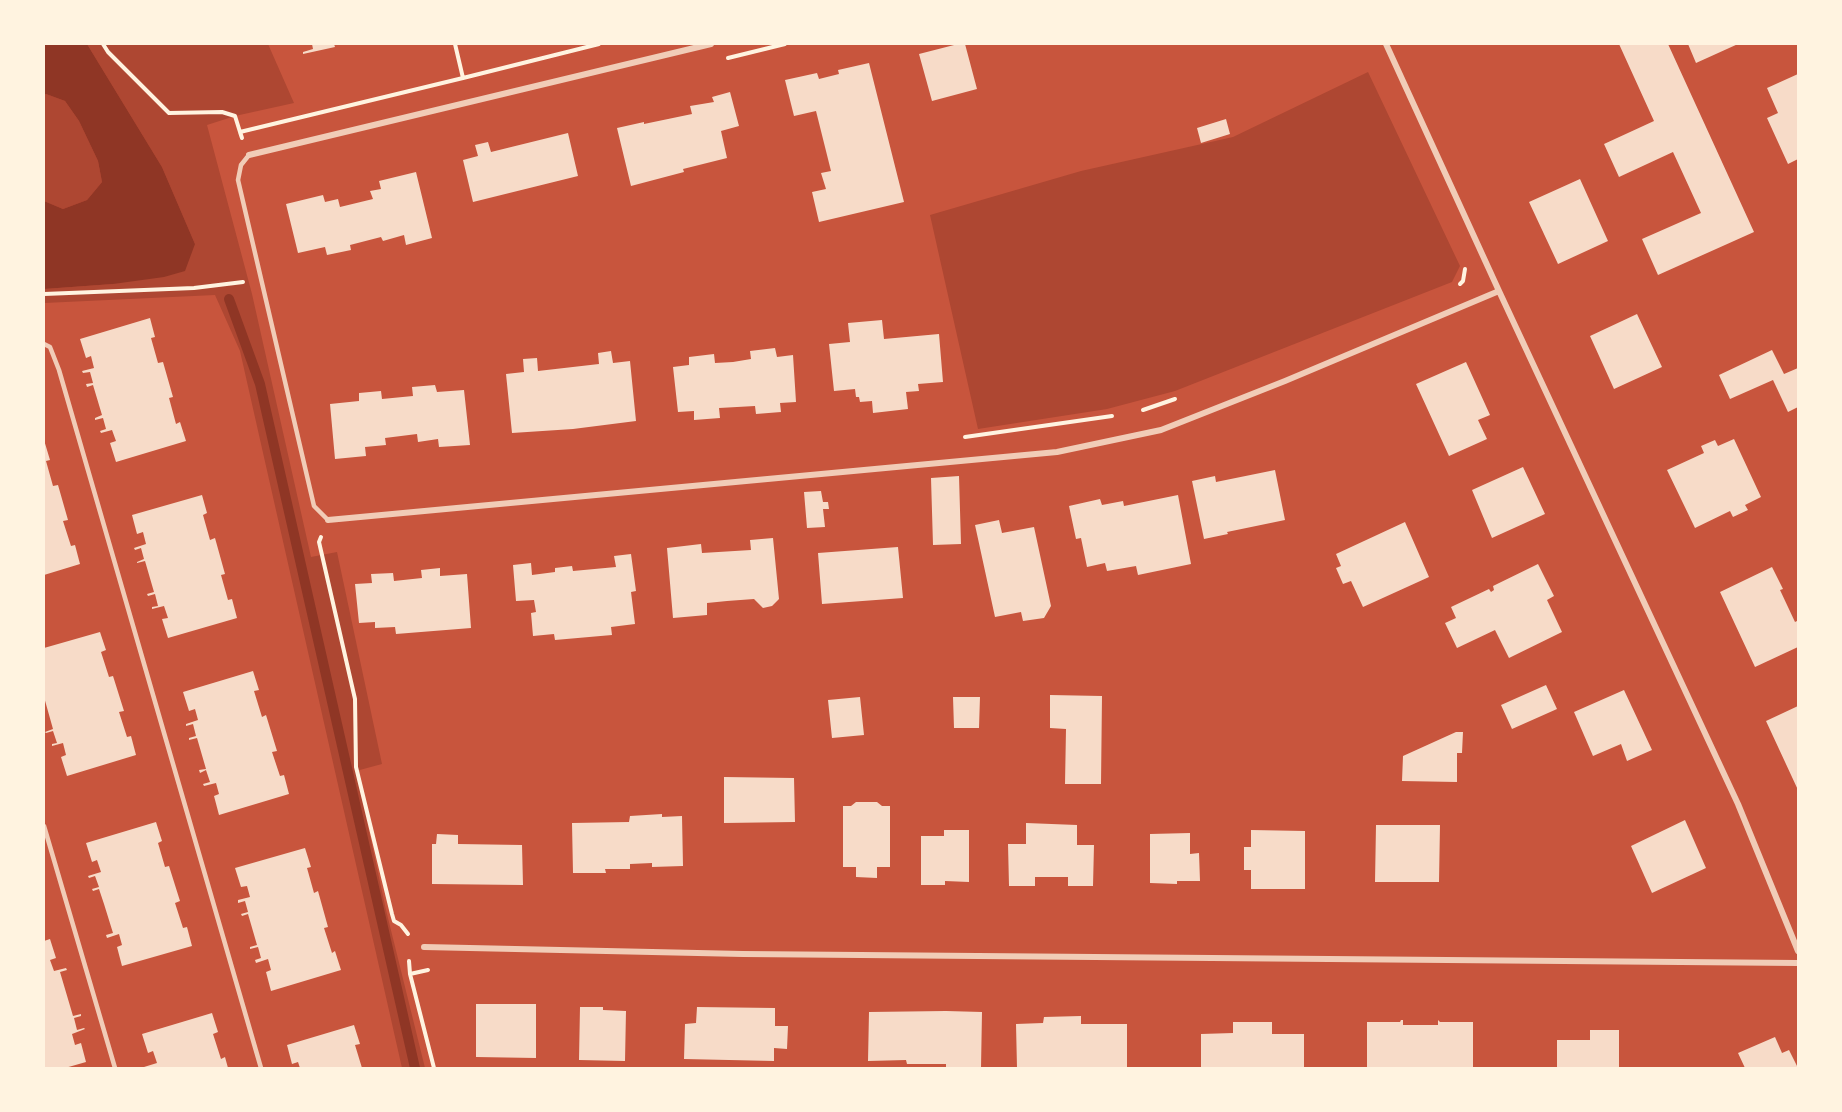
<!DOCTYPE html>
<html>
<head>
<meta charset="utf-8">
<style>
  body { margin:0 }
  #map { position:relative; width:1842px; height:1112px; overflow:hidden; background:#c8553d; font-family:"Varela Round",sans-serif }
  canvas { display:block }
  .frame { position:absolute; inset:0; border:45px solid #fff3e0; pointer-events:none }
</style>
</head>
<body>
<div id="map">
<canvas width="1842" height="1112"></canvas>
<div class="frame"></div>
</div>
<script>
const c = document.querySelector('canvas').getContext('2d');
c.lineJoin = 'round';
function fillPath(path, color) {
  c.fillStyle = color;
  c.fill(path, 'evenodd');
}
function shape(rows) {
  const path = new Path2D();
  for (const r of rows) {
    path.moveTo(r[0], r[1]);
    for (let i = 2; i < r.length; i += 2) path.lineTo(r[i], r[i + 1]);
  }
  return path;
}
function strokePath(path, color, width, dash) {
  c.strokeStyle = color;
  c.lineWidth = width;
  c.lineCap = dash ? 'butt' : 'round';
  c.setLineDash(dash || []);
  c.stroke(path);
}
fillPath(shape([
  [87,44,268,44,294,103,235,116,207,125,252,294,311,557,337,552,382,764,356,771,386,910,425,1068,402,1068,240,351,215,295,44,303,44,289,113,284,195,244,162,167],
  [1368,72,1460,266,1452,282,1175,391,1107,409,978,429,930,215,1081,171,1233,137],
  [46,94,65,101,79,121,98,161,102,182,87,200,63,209,44,201,44,95]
]), '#ae4732');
fillPath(shape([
  [44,44,87,44,162,167,195,244,185,271,164,277,113,284,44,289,44,201,63,209,87,200,102,182,98,161,79,121,65,101,46,94,44,95]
]), '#8f3625');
strokePath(shape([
  [229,299,260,384,415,1068]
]), '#8f3625', 10);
fillPath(shape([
  [312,44,334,44,335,47,303,54,303,52,313,49],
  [958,44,965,44,977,89,932,101,919,54],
  [1619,44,1668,44,1754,232,1658,275,1642,239,1701,213,1673,152,1619,177,1604,144,1654,121],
  [1688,44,1738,44,1696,63],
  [869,63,904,202,819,222,812,192,826,189,821,173,831,171,816,111,794,116,785,80,817,73,819,79,839,74,838,70],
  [1798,74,1798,159,1788,164,1767,118,1778,113,1767,88],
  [730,92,739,126,721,131,727,158,683,169,684,172,631,186,617,128,644,122,644,124,692,114,690,106,714,102,712,97],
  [1226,119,1230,134,1201,143,1197,128],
  [568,133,578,176,473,202,463,160,478,156,475,145,488,142,491,152],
  [416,172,432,238,406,245,404,235,383,241,381,237,350,245,351,250,327,255,325,247,298,253,286,204,323,195,325,202,338,199,340,207,373,199,370,191,381,189,379,181],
  [1580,179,1608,241,1558,264,1529,202],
  [1637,314,1662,367,1614,389,1590,336],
  [150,318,155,337,151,338,158,363,163,362,173,397,169,398,176,424,180,422,186,441,116,462,110,443,116,441,112,430,101,433,100,431,106,429,103,418,95,420,95,418,102,415,93,385,87,387,86,384,93,383,90,372,83,373,82,371,94,368,91,356,86,358,80,339],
  [882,320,884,339,939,334,943,382,918,384,919,391,906,392,908,409,873,413,872,401,860,402,859,397,856,397,855,389,834,391,829,344,850,342,848,323],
  [775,348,777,357,793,355,796,402,780,403,781,412,756,414,755,406,719,408,720,418,694,420,694,411,678,412,673,367,689,365,689,357,714,354,715,363,733,362,751,359,750,351],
  [1772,350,1784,374,1798,368,1798,407,1788,412,1773,380,1730,399,1719,375],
  [611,351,613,363,630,361,636,421,573,429,512,433,506,374,524,372,523,359,537,358,538,371,599,364,598,353],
  [1466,362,1490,415,1478,420,1487,439,1449,456,1416,384],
  [435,385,437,392,464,390,470,445,439,447,438,439,418,442,417,434,385,438,386,445,365,447,366,456,335,459,330,404,359,401,359,393,381,391,382,399,413,396,412,387],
  [1734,439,1761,497,1745,505,1748,510,1733,517,1730,511,1695,528,1667,470,1704,453,1701,446,1715,440,1718,446],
  [44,440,50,460,46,461,53,486,58,485,68,520,63,521,71,546,75,545,80,564,44,575],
  [1523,467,1545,514,1492,538,1472,490],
  [1275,470,1285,520,1227,532,1228,534,1204,539,1192,481,1215,476,1216,482],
  [959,476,961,544,933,545,931,478],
  [821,491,823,502,828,502,829,509,823,509,825,527,807,528,804,492],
  [202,495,207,513,203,515,210,540,215,538,225,574,221,575,228,600,232,599,237,618,168,638,162,619,168,618,164,606,152,609,152,607,158,606,155,594,148,596,147,594,154,592,145,561,137,563,137,562,144,559,141,548,135,550,134,548,146,544,143,532,137,534,132,515],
  [1178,495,1191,564,1138,575,1136,566,1107,571,1105,563,1087,567,1081,538,1076,539,1069,506,1100,499,1102,505,1123,501,1124,506],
  [999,520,1002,533,1034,527,1051,606,1044,618,1023,621,1021,612,995,617,975,525],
  [1405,522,1429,577,1363,607,1351,581,1343,584,1336,568,1341,566,1336,554],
  [773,538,779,599,772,606,763,608,754,599,727,601,707,603,707,615,673,618,667,548,701,544,702,553,751,550,750,540],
  [898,547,903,598,822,604,818,553],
  [631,554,636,591,631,592,635,624,611,627,612,635,555,640,554,634,533,636,531,613,536,612,534,600,516,601,513,565,531,563,532,575,555,572,555,568,572,566,573,571,616,567,614,556],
  [1538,564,1554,596,1547,600,1562,632,1509,658,1495,630,1457,648,1445,623,1456,618,1451,607,1489,589,1491,592,1494,590,1493,586],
  [1772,567,1783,589,1780,590,1795,622,1797,621,1798,623,1798,647,1755,667,1720,592],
  [440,568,440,576,467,574,471,628,396,634,395,627,375,628,375,622,359,623,355,584,372,583,371,574,393,573,394,581,422,578,421,570],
  [100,632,106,650,101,652,109,677,113,676,124,711,119,712,127,737,131,736,136,755,67,776,61,757,66,755,63,743,52,746,52,744,57,743,53,731,46,733,45,732,53,729,44,697,44,682,45,681,44,648],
  [253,671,259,690,254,691,262,717,266,715,277,751,272,752,280,776,284,775,289,794,219,815,214,796,219,794,216,783,204,786,203,784,210,782,206,770,200,773,199,770,206,769,197,738,189,740,189,738,196,736,193,724,186,726,186,724,198,720,195,709,189,711,183,692],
  [1546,685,1557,709,1512,729,1501,705],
  [1624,690,1652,750,1627,761,1621,744,1593,756,1574,712],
  [1050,695,1102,696,1101,784,1065,784,1066,729,1050,728],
  [860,697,864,735,832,738,828,700],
  [953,697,980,697,979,728,954,728],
  [1798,706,1798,790,1766,721],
  [1456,732,1463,732,1462,753,1457,753,1457,782,1402,781,1403,756],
  [724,777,794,778,795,822,724,823],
  [856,802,877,802,882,806,890,806,890,867,877,867,877,878,856,877,856,867,843,867,843,806,851,806],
  [662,814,662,817,682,816,683,866,652,867,652,863,630,864,630,869,605,869,606,873,573,873,572,823,629,822,630,816],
  [1685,820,1706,868,1652,893,1631,846],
  [156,822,162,841,158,843,165,867,169,866,180,901,175,903,183,928,187,927,192,946,122,966,117,947,122,945,119,934,107,938,106,935,113,933,104,904,99,889,93,891,92,889,99,887,95,876,89,878,88,876,101,872,97,860,92,862,86,843],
  [1026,823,1077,825,1077,845,1094,845,1093,886,1068,886,1068,877,1035,877,1035,886,1009,886,1008,844,1026,844],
  [1376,825,1440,825,1439,882,1375,882],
  [944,830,969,830,969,882,945,881,945,885,921,885,921,836,944,836],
  [1251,830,1305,831,1305,889,1251,889,1251,870,1244,870,1244,847,1251,847],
  [1190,833,1190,854,1199,853,1200,881,1177,881,1177,884,1150,883,1150,834],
  [437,834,458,835,458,844,522,845,523,885,432,884,432,844,436,844],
  [305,848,311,867,307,868,314,893,318,891,328,927,324,928,332,953,335,951,341,970,271,991,266,972,271,970,268,959,256,963,255,960,261,958,258,947,250,949,250,947,257,945,248,914,242,916,241,914,248,912,245,901,238,903,238,900,250,897,247,886,241,887,235,868],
  [50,939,56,958,50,960,54,971,66,968,67,970,60,972,73,1016,81,1014,81,1016,74,1018,77,1030,84,1028,85,1029,72,1034,75,1045,81,1043,86,1062,65,1068,44,1068,44,941],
  [476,1004,536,1004,536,1058,476,1057],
  [580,1007,603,1007,603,1010,626,1011,625,1061,579,1060],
  [697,1007,775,1008,775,1026,788,1026,787,1049,774,1048,774,1061,684,1059,685,1024,696,1023],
  [946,1011,982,1012,981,1068,946,1068,946,1064,907,1064,906,1060,868,1061,869,1012],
  [212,1013,218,1032,213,1034,221,1059,225,1057,228,1068,152,1068,152,1067,144,1068,144,1067,157,1063,153,1051,148,1053,142,1034],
  [1081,1016,1081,1024,1127,1024,1127,1068,1017,1068,1016,1024,1043,1023,1044,1017],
  [1401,1020,1403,1020,1403,1025,1438,1025,1438,1020,1440,1022,1473,1022,1473,1068,1367,1068,1367,1022,1400,1022],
  [1233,1022,1272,1022,1272,1034,1304,1034,1304,1068,1201,1068,1201,1034,1233,1033],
  [354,1025,360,1044,355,1045,362,1068,300,1068,298,1062,292,1064,287,1045],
  [1590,1030,1619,1030,1619,1068,1557,1068,1557,1040,1590,1040],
  [1775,1037,1782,1053,1789,1050,1798,1068,1745,1068,1738,1053]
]), '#f7dbc8');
strokePath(shape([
  [103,44,108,52,169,113,222,112,235,116,240,132],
  [455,44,463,78,599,44],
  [728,58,785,44],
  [242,138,240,132,463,78],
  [1460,284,1463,281,1465,269],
  [44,294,194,288,243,282],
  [1143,410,1175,399],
  [965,437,1112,416],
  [321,537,319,542,355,699,356,767,392,914,394,921,401,925,408,934],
  [409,961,410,974,434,1068],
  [410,974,428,970]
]), '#fff3e0', 4);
strokePath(shape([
  [249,155,241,165,238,180,314,506,328,520],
  [44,344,50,347,59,370,261,1068],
  [44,826,115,1068]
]), '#f1ccb7', 4.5);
strokePath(shape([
  [1386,44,1499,291,1738,804,1798,951],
  [249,155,711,44],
  [328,520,1057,452,1161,430,1285,381,1499,291],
  [424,947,743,954,1798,963]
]), '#f1ccb7', 6);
</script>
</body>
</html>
